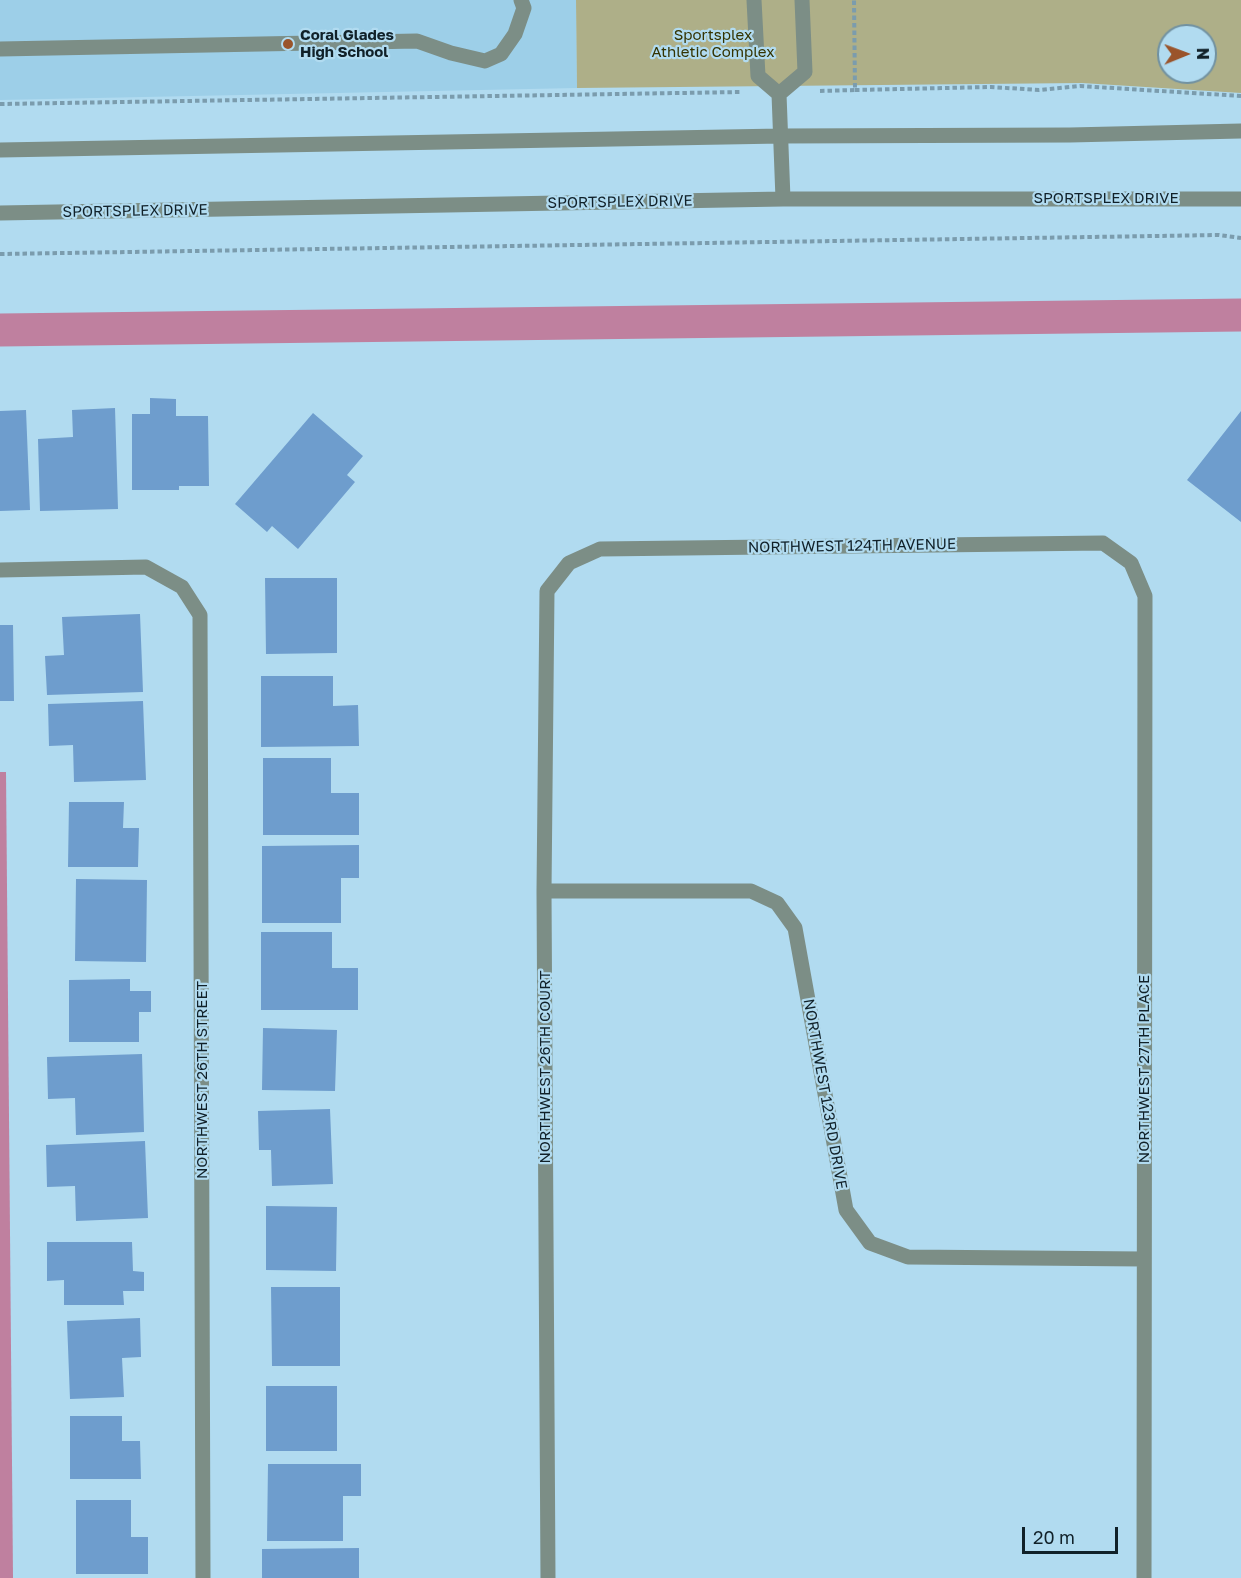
<!DOCTYPE html>
<html>
<head>
<meta charset="utf-8">
<style>
  body { margin:0 }
  #map { position:relative; width:1241px; height:1578px; overflow:hidden; background:#b1dbf0; font-family:"Golos Text",sans-serif }
  canvas { display:block }
  .north { position:absolute; left:1157px; top:24px; width:60px; height:60px; box-sizing:border-box; background:#b1dbf0; border:2px solid #7191a0; border-radius:50%; rotate:89deg; font-size:16px; font-weight:700; line-height:24px; text-align:center; color:#112129 }
  .north::after { content:''; display:block; margin:auto; width:21px; height:27px; background:#9a542b; clip-path:polygon(50% 0,100% 100%,50% 72%,0 100%) }
  .scale { position:absolute; left:1022px; top:1527px; width:96px; height:27px; box-sizing:border-box; border:3px solid #112129; border-top:0; padding-left:8px; font-size:18px; line-height:21px; white-space:nowrap; color:#112129; -webkit-text-stroke:4px #b1dbf0; paint-order:stroke }
</style>
</head>
<body>
<div id="map">
<canvas width="1241" height="1578"></canvas>
<div class="north">N</div>
<div class="scale">20 m</div>
</div>
<script>
const c = document.querySelector('canvas').getContext('2d');
c.lineJoin = 'round';
function fillPath(path, color) {
  c.fillStyle = color;
  c.fill(path, 'evenodd');
}
function shape(rows) {
  const path = new Path2D();
  for (const r of rows) {
    path.moveTo(r[0], r[1]);
    for (let i = 2; i < r.length; i += 2) path.lineTo(r[i], r[i + 1]);
  }
  return path;
}
function strokePath(path, color, width, dash) {
  c.strokeStyle = color;
  c.lineWidth = width;
  c.lineCap = dash ? 'butt' : 'round';
  c.setLineDash(dash || []);
  c.stroke(path);
}
function drawText(font, color, halo, rows, align = 'center') {
  c.font = font + ' "Golos Text",sans-serif';
  c.lineWidth = 4.5;
  c.setLineDash([]);
  c.textBaseline = 'middle';
  c.strokeStyle = halo;
  c.fillStyle = color;
  for (const [text, x, y, turn = 0] of rows) {
    c.save();
    c.translate(x, y);
    c.rotate((+turn || 0) * Math.PI / 180);
    c.textAlign = isNaN(turn) ? turn : align;
    if (halo) c.strokeText(text, 0, 0);
    c.fillText(text, 0, 0);
    c.restore();
  }
}
fillPath(shape([
  [0,0,576,0,577,88,0,100]
]), '#9dcfe8');
fillPath(shape([
  [576,0,1241,0,1241,93,1082,83,577,88],
  [1169,36,1205,36,1205,72,1169,72]
]), '#aeaf88');
fillPath(shape([
  [0,772,6,772,13,1578,0,1578]
]), '#bf809f');
strokePath(shape([
  [0,330,1241,315]
]), '#bf809f', 33);
fillPath(shape([
  [150,398,176,399,176,416,208,416,209,486,179,486,179,490,132,490,132,414,150,414],
  [115,408,118,509,40,511,38,439,73,437,72,410],
  [26,410,30,510,0,511,0,411],
  [1241,411,1241,522,1187,480],
  [313,413,363,456,347,475,355,482,298,549,272,526,267,532,235,504],
  [265,578,337,578,337,653,266,654],
  [140,614,143,692,47,695,45,656,64,655,62,617],
  [0,625,13,625,14,701,0,701],
  [261,676,333,676,333,706,358,705,359,746,261,747],
  [143,701,146,780,74,782,73,745,49,746,48,704],
  [263,758,331,758,331,793,359,793,359,835,263,835],
  [69,802,124,802,123,828,139,828,138,867,68,867],
  [359,845,359,878,341,878,341,923,262,923,262,846],
  [76,879,147,880,146,962,75,961],
  [261,932,332,932,332,968,358,968,358,1010,261,1010],
  [130,979,130,991,151,991,151,1012,139,1012,139,1042,69,1042,69,980],
  [263,1028,337,1030,335,1091,262,1090],
  [142,1054,144,1132,76,1135,75,1098,48,1099,47,1057],
  [330,1109,333,1184,272,1186,271,1150,259,1150,258,1111],
  [145,1141,148,1218,76,1221,75,1186,47,1187,46,1145],
  [266,1206,337,1207,336,1271,266,1270],
  [47,1242,132,1242,133,1271,144,1272,144,1291,123,1291,124,1305,64,1305,64,1280,47,1281],
  [271,1287,340,1287,340,1366,272,1366],
  [140,1318,141,1357,122,1358,124,1397,70,1399,67,1321],
  [266,1386,337,1386,337,1451,266,1451],
  [70,1416,122,1416,122,1441,140,1441,141,1479,70,1479],
  [268,1464,361,1464,361,1496,343,1496,343,1541,267,1541],
  [76,1500,131,1500,131,1537,148,1537,148,1574,76,1574],
  [359,1548,359,1578,262,1578,262,1549]
]), '#6e9dcd');
strokePath(shape([
  [855,90,991,87,1039,90,1080,86,1241,96],
  [820,91,855,90,854,0],
  [0,104,741,92],
  [0,254,1219,235,1241,238]
]), '#7b9cad', 4, [4.5, 3]);
strokePath(shape([
  [754,0,758,76,779,94,783,199],
  [0,49,417,41,451,53,485,61,501,54,515,34,524,8,521,0],
  [779,94,805,72,802,0],
  [0,150,781,136,1070,135,1241,131],
  [0,213,783,199,1241,199],
  [0,570,146,567,182,587,200,615,203,1578],
  [544,891,751,891,777,903,795,928,846,1210,870,1243,908,1257,1143,1259],
  [548,1578,544,891,547,591,569,563,600,549,1103,543,1131,563,1145,596,1144,1578]
]), '#7c8e86', 15);
for (const [x, y, r, color] of [
  [288,44,6,"#9a542b"]
]) {
  const dot = new Path2D();
  dot.arc(x, y, r, 0, 2 * Math.PI);
  c.fillStyle = color;
  c.fill(dot);
  strokePath(dot, '#b1dbf0', 2);
}
drawText('bold 15px', '#112129', '#b1dbf0', [
  ["Coral Glades",300,35],
  ["High School",300,52]
], 'left');
drawText('15px', '#343300', '#b1dbf0', [
  ["Sportsplex",713,35],
  ["Athletic Complex",713,52]
]);
drawText('15px', '#112129', '#b1dbf0', [
  ["SPORTSPLEX DRIVE",1106,198],
  ["SPORTSPLEX DRIVE",620,202,-1],
  ["SPORTSPLEX DRIVE",135,211,-1],
  ["NORTHWEST 124TH AVENUE",852,546,-1],
  ["NORTHWEST 26TH COURT",545,1067,-90],
  ["NORTHWEST 27TH PLACE",1144,1069,-90],
  ["NORTHWEST 26TH STREET",202,1080,-90],
  ["NORTHWEST 123RD DRIVE",825,1094,80]
]);
</script>
</body>
</html>
